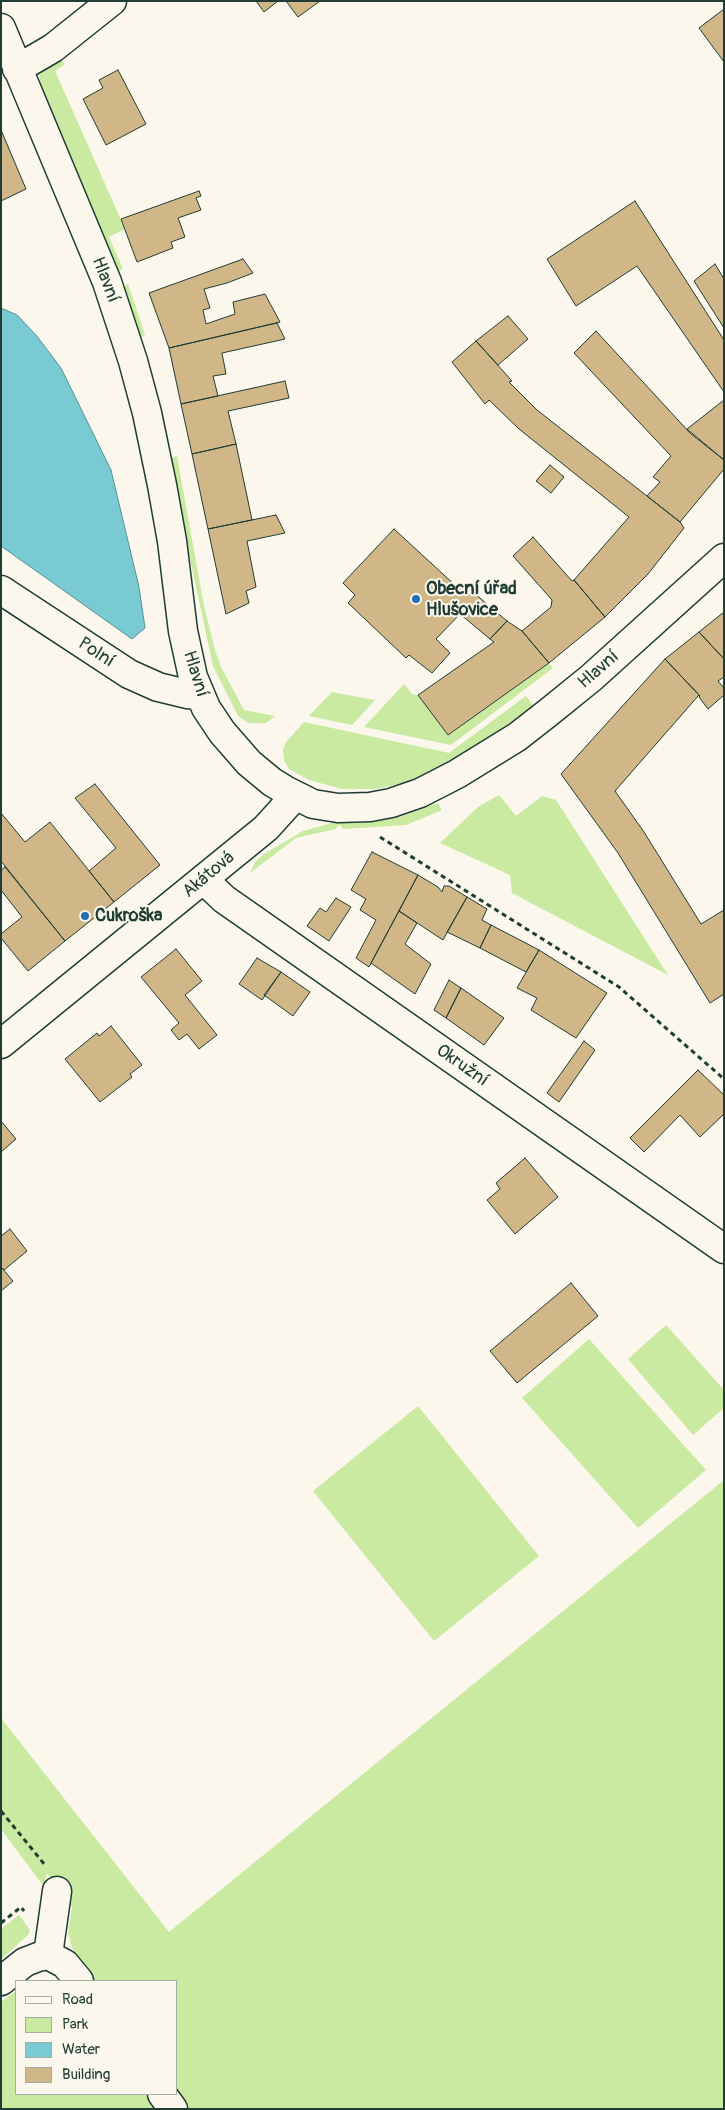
<!DOCTYPE html>
<html>
<head>
<meta charset="utf-8">
<style>
  body { margin:0 }
  #map { position:relative; width:725px; height:2110px; overflow:hidden; background:#fbf7ec; font-family:Pangolin,sans-serif }
  canvas { display:block }
  .frame { position:absolute; inset:0; border:2px solid #1f3d34; pointer-events:none }
  .legend { position:absolute; left:15px; top:1980px; width:162px; height:115px; box-sizing:border-box; background:#fbf7ec; border:1px solid #a3ada2; margin:0; padding:6px 9px; list-style:none; font-size:15px; color:#1f3d34 }
  .legend li { display:flex; align-items:center; gap:10px; height:25px }
  .legend b { width:25px; border:1px solid #a3ada2 }
</style>
</head>
<body>
<div id="map">
<canvas width="725" height="2110"></canvas>
<div class="frame"></div>
<ul class="legend">
<li><b style="height:6px;background:#fbf7ec"></b>Road</li>
<li><b style="height:14px;background:#cae9a1"></b>Park</li>
<li><b style="height:14px;background:#79cad3"></b>Water</li>
<li><b style="height:14px;background:#d1b787"></b>Building</li>
</ul>
</div>
<script>
const c = document.querySelector('canvas').getContext('2d');
c.lineJoin = 'round';
function fillPath(path, color) {
  c.fillStyle = color;
  c.fill(path, 'evenodd');
}
function shape(rows) {
  const path = new Path2D();
  for (const r of rows) {
    path.moveTo(r[0], r[1]);
    for (let i = 2; i < r.length; i += 2) path.lineTo(r[i], r[i + 1]);
  }
  return path;
}
function strokePath(path, color, width, dash) {
  c.strokeStyle = color;
  c.lineWidth = width;
  c.lineCap = dash ? 'butt' : 'round';
  c.setLineDash(dash || []);
  c.stroke(path);
}
function drawText(font, color, halo, rows, align = 'center') {
  c.font = font + ' Pangolin,sans-serif';
  c.lineWidth = 4;
  c.setLineDash([]);
  c.textBaseline = 'middle';
  c.strokeStyle = halo;
  c.fillStyle = color;
  for (const [text, x, y, turn = 0] of rows) {
    c.save();
    c.translate(x, y);
    c.rotate((+turn || 0) * Math.PI / 180);
    c.textAlign = isNaN(turn) ? turn : align;
    if (halo) c.strokeText(text, 0, 0);
    c.fillText(text, 0, 0);
    c.restore();
  }
}
fillPath(shape([
  [57,56,65,64,55,71,125,229,109,237,123,269,117,272,93,219,42,91,39,74,42,68],
  [128,284,145,335,139,338,122,287],
  [177,456,204,606,215,650,221,667,244,710,275,716,266,723,248,723,238,716,213,666,186,540,171,458],
  [549,663,553,668,451,745,364,727,404,684,412,694,418,695,448,735],
  [332,692,342,694,375,700,352,725,309,716],
  [526,696,533,705,481,745,431,774,394,785,376,789,342,789,309,780,289,769,284,760,283,750,286,742,304,722,449,753],
  [499,795,516,816,542,796,556,800,668,975,512,893,510,875,440,843,478,807],
  [438,803,442,810,406,825,343,829,341,826,338,825,336,829,296,838,250,873,255,862,264,854,303,831,336,822,400,817],
  [666,1325,724,1390,724,1408,693,1435,628,1359],
  [589,1339,706,1470,638,1528,522,1398],
  [418,1406,539,1556,434,1641,313,1491],
  [724,1480,724,2109,188,2109,176,2092,176,1981,96,1981,77,1958,71,1944,68,1932,72,1907,47,1873,44,1887,1,1829,1,1718,169,1932],
  [19,1915,30,1930,28,1935,1,1959,1,1929],
  [16,1991,16,2094,149,2094,160,2109,1,2109,1,2002]
]), '#cae9a1');
const water = shape([
  [1,308,17,315,36,335,61,368,111,470,139,587,145,628,132,639,1,546,1,308]
]);
fillPath(water, '#79cad3');
strokePath(water, '#559293', 1);
const building = shape([
  [256,1,278,1,264,12,256,1],
  [286,1,320,1,298,17,286,1],
  [724,9,724,62,699,28,724,9],
  [118,70,146,124,106,145,83,99,103,88,99,80,118,70],
  [1,130,26,189,1,201,1,130],
  [199,191,201,196,196,198,201,210,178,218,185,237,171,242,173,248,137,262,121,219,199,191],
  [635,201,724,340,724,392,637,266,576,306,547,259,635,201],
  [243,259,253,273,227,283,204,289,210,308,203,310,206,324,235,314,233,302,265,294,280,322,169,348,149,293,243,259],
  [715,264,724,279,724,328,694,281,715,264],
  [508,316,528,339,498,365,476,341,508,316],
  [277,323,285,339,222,353,226,374,213,376,218,396,181,404,169,348,277,323],
  [596,331,690,433,724,460,724,469,680,522,647,496,660,482,653,477,671,456,574,353,596,331],
  [476,341,512,381,509,382,537,410,647,496,680,522,684,528,648,574,605,617,574,580,629,517,519,429,489,400,485,404,452,362,476,341],
  [285,381,289,398,228,411,236,444,192,454,181,404,285,381],
  [724,400,724,460,687,429,724,400],
  [236,444,252,520,208,529,192,454,236,444],
  [550,465,564,477,551,493,536,481,550,465],
  [276,515,285,533,247,541,256,587,246,591,249,603,226,614,208,529,276,515],
  [394,529,457,587,461,582,507,621,490,639,460,614,436,639,450,653,432,673,409,655,406,658,348,603,355,595,343,583,394,529],
  [533,537,572,581,574,580,605,617,549,663,522,631,551,607,552,600,513,556,533,537],
  [724,612,724,659,699,632,724,612],
  [507,621,522,631,549,663,448,735,418,695,494,642,490,639,507,621],
  [699,632,724,659,724,677,718,681,724,688,724,695,708,709,699,697,700,696,665,659,699,632],
  [665,659,699,695,615,791,644,832,701,924,724,910,724,994,710,1003,618,853,561,774,665,659],
  [95,784,160,865,114,902,89,871,116,848,75,798,95,784],
  [1,813,25,842,50,822,114,902,65,941,1,861,1,813],
  [372,852,418,875,369,967,356,958,376,920,360,910,366,899,351,890,372,852],
  [5,867,65,941,28,971,1,938,1,934,22,917,1,890,1,870,5,867],
  [418,875,438,887,442,892,444,886,449,886,467,897,443,940,399,911,418,875],
  [467,897,487,909,482,920,491,925,480,948,447,932,467,897],
  [336,898,351,907,329,941,307,926,320,908,326,912,336,898],
  [399,911,417,923,405,944,431,964,415,994,371,963,399,911],
  [491,925,539,950,526,972,480,948,491,925],
  [176,949,202,981,185,995,217,1035,199,1049,187,1034,179,1040,171,1030,179,1023,141,977,176,949],
  [539,950,607,993,576,1038,531,1010,537,998,517,988,539,950],
  [257,958,281,972,262,1000,239,984,257,958],
  [281,972,310,992,293,1016,264,995,281,972],
  [449,980,461,988,446,1018,434,1010,449,980],
  [461,988,504,1018,484,1045,446,1018,461,988],
  [111,1026,142,1065,130,1074,132,1077,100,1102,65,1059,97,1033,99,1036,111,1026],
  [584,1041,595,1050,559,1102,547,1093,584,1041],
  [698,1070,724,1095,724,1114,700,1137,680,1115,644,1152,630,1138,698,1070],
  [1,1121,16,1139,1,1152,1,1121],
  [525,1158,558,1197,515,1234,487,1200,500,1189,496,1183,525,1158],
  [10,1229,27,1251,4,1270,1,1267,1,1236,10,1229],
  [1,1267,13,1281,1,1291,1,1267],
  [571,1283,598,1316,517,1383,490,1351,571,1283]
]);
fillPath(building, '#d1b787');
strokePath(building, '#1f3d34', 1);
const minor = shape([
  [1,28,107,282,133,361,147,413,162,485,172,541,183,631,193,677,206,708,222,732,249,763,272,782,285,790,313,804,338,808,370,807,391,803,420,793,457,774,517,737,549,712,591,678,724,558],
  [17,69,53,48,112,1],
  [1,590,129,674,158,687,187,694,199,695],
  [204,880,224,899,724,1249],
  [1,1044,266,828,295,796],
  [48,1955,57,1891],
  [48,1955,65,1964,79,1981],
  [1,1981,25,1962,38,1957,48,1955],
  [162,2094,173,2109]
]);
strokePath(minor, '#1f3d34', 31);
strokePath(shape([
  [380,837,619,987,724,1079],
  [1,1811,45,1865],
  [1,1923,21,1907,24,1911]
]), '#1f3d34', 3, [5, 4]);
strokePath(minor, '#fbf7ec', 28);
for (const [x, y, r, color] of [
  [416,599,5,"#1f6fb2"],
  [85,916,5,"#1f6fb2"]
]) {
  const dot = new Path2D();
  dot.arc(x, y, r, 0, 2 * Math.PI);
  c.fillStyle = color;
  c.fill(dot);
  strokePath(dot, '#fbf7ec', 2);
}
drawText('18px', '#1f3d34', '#fbf7ec', [
  ["Hlavní",105,280,69],
  ["Polní",96,653,33],
  ["Hlavní",599,670,-41],
  ["Hlavní",195,674,73],
  ["Akátová",209,875,-40],
  ["Okružní",462,1066,35]
]);
drawText('bold 18px', '#1f3d34', '#fbf7ec', [
  ["Obecní úřad",426,589],
  ["Hlušovice",426,610],
  ["Cukroška",95,916]
], 'left');
</script>
</body>
</html>
